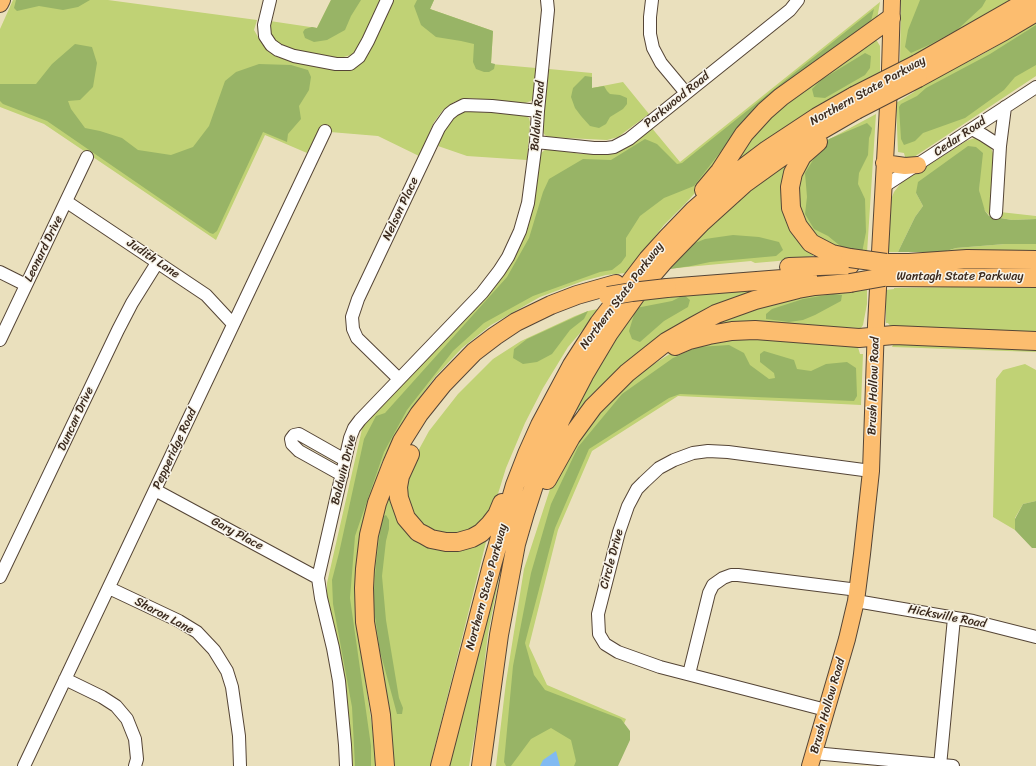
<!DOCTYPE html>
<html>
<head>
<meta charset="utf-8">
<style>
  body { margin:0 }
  canvas { display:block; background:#eae0bd }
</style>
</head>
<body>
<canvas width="1036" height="766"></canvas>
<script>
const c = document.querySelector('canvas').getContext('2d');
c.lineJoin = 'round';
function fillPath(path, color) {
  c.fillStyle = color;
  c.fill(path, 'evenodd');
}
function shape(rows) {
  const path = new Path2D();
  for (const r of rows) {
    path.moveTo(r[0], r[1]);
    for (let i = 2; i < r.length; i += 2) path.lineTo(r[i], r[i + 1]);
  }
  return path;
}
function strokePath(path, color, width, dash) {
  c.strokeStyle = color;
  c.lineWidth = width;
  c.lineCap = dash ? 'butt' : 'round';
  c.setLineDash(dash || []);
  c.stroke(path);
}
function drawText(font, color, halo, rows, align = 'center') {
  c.font = font + ' Sriracha,sans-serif';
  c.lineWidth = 3;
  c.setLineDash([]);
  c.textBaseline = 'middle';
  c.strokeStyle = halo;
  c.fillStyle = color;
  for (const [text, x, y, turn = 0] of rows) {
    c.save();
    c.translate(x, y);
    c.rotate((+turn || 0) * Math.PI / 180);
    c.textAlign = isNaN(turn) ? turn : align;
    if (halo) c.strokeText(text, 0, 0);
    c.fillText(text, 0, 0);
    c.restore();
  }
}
fillPath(shape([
  [13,0,108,0,257,20,254,30,261,42,277,57,344,70,392,0,434,0,430,9,493,31,491,64,536,68,533,98,531,101,525,103,468,98,454,102,443,110,434,122,419,156,378,136,330,132,320,128,307,153,265,135,216,240,44,124,0,107,0,29],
  [331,0,380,0,358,49,351,55,340,58,303,54,274,42,269,34,270,21,317,28],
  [901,0,1016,0,990,15,988,13,971,25,900,63],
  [880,2,877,19,774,96,704,183,685,204,664,225,626,273,606,275,583,281,540,297,491,325,462,348,435,377,408,413,382,462,366,509,356,561,355,609,372,726,376,766,353,766,347,703,327,596,327,583,362,429,369,416,489,289,518,251,529,220,541,153,546,149,582,154,608,154,626,147,651,127,680,162],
  [1036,22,1036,76,911,159,905,157,904,153,898,152,896,103,914,92,917,88,981,55,1018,34],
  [873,38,877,41,880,46,880,75,718,180,762,119],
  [549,69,592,73,592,88,623,82,649,114,618,137,607,140,547,137,544,134,542,130],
  [464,111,524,115,529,118,530,122,527,160,467,156,438,146,447,124,456,115],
  [876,114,867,253,834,250,798,221,797,173,826,141],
  [975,138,985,142,991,148,994,156,991,182,991,211,1036,216,1036,219,1012,220,990,216,985,211,981,202,979,190,980,172,916,193,923,206,915,217,898,252,888,252,890,202,894,192,901,183,966,141],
  [799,149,790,165,783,190,784,213,792,230,803,246,813,253,813,256,778,261,755,263,751,261,666,269,643,299,679,294,752,287,753,292,699,313,663,334,631,358,590,396,579,411,576,409,618,332,633,308,670,262,717,214,754,182],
  [1005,244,1036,244,1036,253,943,252,956,248],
  [1036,284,1036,336,891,327,888,323,886,323,886,290,894,289,894,288,1011,286],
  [867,290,867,304,863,325,861,328,791,326,719,328,717,321,751,308,821,292],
  [598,309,599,311,568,347,543,388,525,423,506,468,493,510,480,526,461,535,443,535,429,530,407,508,405,475,429,431,458,394,493,359,521,341,575,316,588,311],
  [723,337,857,344,860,354,863,354,861,405,678,396,592,451,558,530,529,646,547,685,626,719,606,766,496,766,506,682,524,569,552,483,589,423,635,376,676,350],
  [894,343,1036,344,1036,352,892,347],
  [1025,364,1036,370,1036,501,1023,504,1015,518,1015,530,993,517,996,379,1003,370],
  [543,432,513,520,499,578,488,634,478,716,469,766,448,766,511,520],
  [399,468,410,529,487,538,430,766,392,766,370,610,377,528]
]), '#c0d275');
fillPath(shape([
  [16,0,90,0,78,7,63,10,39,6,17,11,14,8],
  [331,0,361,0,351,16,345,30,327,40,314,42,305,38,303,32,305,29,312,27,317,28],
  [417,0,434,0,430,9,493,31,491,63,495,64,494,69,489,72,484,72,476,69,473,62,474,44,461,41,436,37,421,25,414,6],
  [920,0,986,0,982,7,957,30,929,45,911,53,905,47,908,30],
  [874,9,871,21,742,124,694,186,664,198,640,216,626,238,626,256,621,263,612,270,600,272,533,296,484,323,453,351,407,410,384,452,355,536,350,598,371,746,371,766,355,766,352,707,333,604,332,580,339,553,364,439,376,416,385,413,507,277,529,238,543,192,549,179,583,159,611,160,645,139,657,144,677,164,682,163],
  [1036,25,1036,65,1015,77,1004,90,965,118,923,133,915,141,904,145,901,139,899,107,901,104,917,96,926,88,990,54],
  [75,44,92,47,97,63,93,87,80,100,68,101,71,109,85,128,100,131,122,138,138,150,171,155,193,147,209,126,225,81,236,72,259,64,291,65,308,70,311,77,309,90,299,106,301,119,288,134,287,142,263,132,217,231,213,234,210,233,47,121,3,104,0,101,0,84,36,84,52,64],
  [865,53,871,56,870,68,865,75,825,98,814,97,812,89,821,80],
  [585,76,592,77,592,88,604,86,607,91,610,94,620,95,627,98,627,104,623,109,610,117,606,124,599,128,590,126,581,116,575,108,571,97,573,88],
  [867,123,872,128,871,133,869,138,868,155,859,173,858,184,865,199,866,232,862,253,849,253,828,236,814,229,805,214,807,197,805,173,813,160,829,139],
  [968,146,976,147,983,153,979,190,985,211,989,216,1012,220,1036,219,1036,244,1005,244,956,248,943,252,898,252,915,217,923,206,916,193,918,182],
  [733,235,759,237,779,242,783,250,776,256,710,262,691,266,670,269,672,263,685,247,705,239],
  [833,294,842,295,841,301,815,315,803,320,789,322,766,319,766,314,772,309,803,299],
  [684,295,690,300,688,307,664,321,640,342,632,339,629,331,636,308,672,301],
  [588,311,584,319,570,330,552,354,537,362,523,364,513,358,514,349,527,339],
  [729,345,744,353,750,365,769,379,775,378,774,373,760,362,760,354,764,351,794,360,797,369,811,371,826,364,847,362,856,368,857,396,854,401,680,394,669,398,589,449,555,528,525,643,534,675,545,690,621,719,630,731,630,740,618,766,574,766,576,761,571,740,551,728,531,739,511,766,506,766,504,762,513,666,531,573,551,504,578,447,622,394,673,358,698,347],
  [1036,501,1036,548,1032,548,1015,530,1015,519,1023,504],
  [386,515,389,520,389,529,386,541,382,576,386,620,399,698,403,708,402,714,397,714,380,651,373,603,376,563,382,517]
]), '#98b466');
fillPath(shape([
  [556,751,560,766,540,766,543,760]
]), '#81baf2');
const minor = shape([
  [270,0,264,25,265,36,271,45,278,50,294,56,336,64,350,64,359,57,368,41,387,0],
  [652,0,650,17,650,34,653,48,661,63,686,93],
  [972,129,983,135,1000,146],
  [536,142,594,148,607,148,614,147,629,139,790,10,798,0],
  [883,187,1036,87],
  [67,202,206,295,233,324],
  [996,213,1000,146,1005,107],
  [0,272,26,285],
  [0,340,87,157],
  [399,379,357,338,353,329,352,317,358,299,439,128,449,114,454,110,464,105,492,106,538,111],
  [342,475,299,451,292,444,291,439,294,435,299,434,345,460],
  [155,490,318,578],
  [0,577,118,330,132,303,157,263],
  [109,588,179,621,197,632,214,650,227,671,232,687,239,736,240,766],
  [856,601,973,621,1036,637],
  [689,674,709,593,713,585,723,578,731,575,738,575,858,590],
  [65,679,102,697,116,706,127,719,135,739,137,759,135,766],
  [826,710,660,667,618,652,605,644,599,634,598,614,619,532,628,506,637,489,644,482,659,468,674,460,693,453,708,451,728,452,871,471],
  [814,753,953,766],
  [24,766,325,131],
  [346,766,345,745,339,681,333,648,321,598,318,578,350,438,354,428,360,420,482,293,499,271,508,257,520,231,528,203,536,142,538,111,548,10,547,0],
  [940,766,954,618]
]);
const major = shape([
  [0,4,2,0],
  [884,163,905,166,918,165],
  [810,766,847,639,856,601,862,554,871,471,876,325,890,70,892,0]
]);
const highway = shape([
  [917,64,1029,0],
  [918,78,1004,31,1036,12],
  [818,142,802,156,793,173,790,187,791,208,798,226,811,243,832,254,850,258],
  [704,190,720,171,744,134,765,111,781,97,891,18],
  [886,263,909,263,967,259,1036,260],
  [789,267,850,265],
  [884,277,1036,278],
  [667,288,808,277],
  [675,346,689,340,709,335,732,331,755,330,859,338,894,335,1036,341],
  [410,454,400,476,398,487,399,498,406,518,418,532,424,535,431,539,446,542,458,542,472,538,481,533,490,524,497,515,502,503],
  [547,480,571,437,593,407,627,373,666,342,694,326,716,314,755,300,798,289,815,286,850,283],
  [385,766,381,715,365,622,364,588,365,569,369,535,377,503,392,464,402,441,419,414,443,384,474,352,495,336,516,322,551,305,577,295,616,284],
  [440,766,492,565,515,485,527,454,540,425,572,365,599,323,648,259,667,238,694,210,734,175,767,150,817,117,854,96],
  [481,766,499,635,516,544,525,513,536,479,561,419,584,375,609,333,641,288,665,260,702,222,744,184,776,161,818,132,856,110]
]);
strokePath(minor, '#554536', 14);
strokePath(major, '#554536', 18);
strokePath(highway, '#554536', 20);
strokePath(minor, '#fff', 12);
strokePath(major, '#fcbd6f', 16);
strokePath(highway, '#fcbd6f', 18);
const highwayBridge = shape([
  [854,96,917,64],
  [856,110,918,78],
  [850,258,886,263],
  [850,283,884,277],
  [608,296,632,292,667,288]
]);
strokePath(highwayBridge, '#554536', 20, []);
strokePath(highwayBridge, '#fcbd6f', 18);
drawText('12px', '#3b2a1e', '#f7f3e8', [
  ["Northern State Parkway",868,91,-29],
  ["Parkwood Road",677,100,-39],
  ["Baldwin Road",538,116,-85],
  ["Cedar Road",960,137,-34],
  ["Nelson Place",401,209,-65],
  ["Leonard Drive",44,249,-64],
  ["Judith Lane",153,259,34],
  ["Wantagh State Parkway",960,277],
  ["Northern State Parkway",622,296,-53],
  ["Brush Hollow Road",874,386,-88],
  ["Duncan Drive",76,419,-65],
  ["Pepperidge Road",175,449,-65],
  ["Baldwin Drive",344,470,-76],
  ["Gary Place",237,534,28],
  ["Circle Drive",612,559,-75],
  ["Northern State Parkway",487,587,-75],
  ["Sharon Lane",164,616,28],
  ["Hicksville Road",947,617,11],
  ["Brush Hollow Road",828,706,-74]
]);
</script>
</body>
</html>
